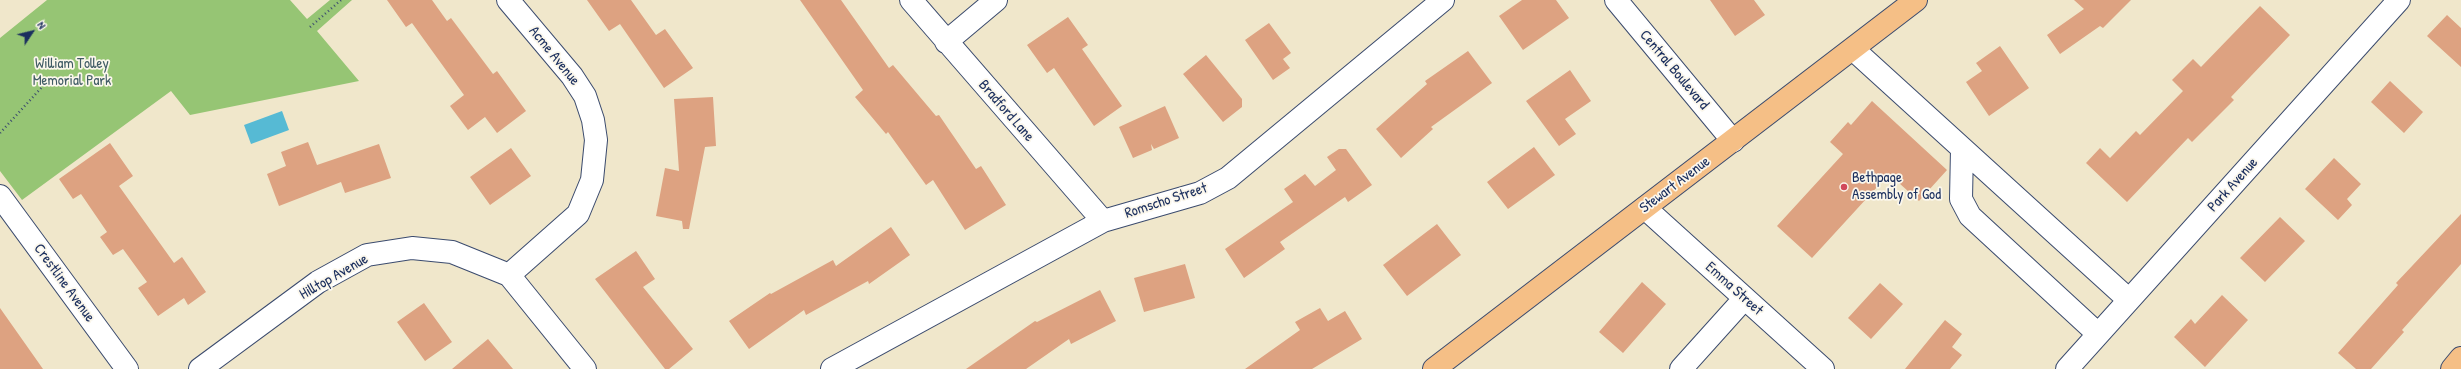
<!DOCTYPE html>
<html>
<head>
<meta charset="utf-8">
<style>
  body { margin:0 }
  #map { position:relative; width:2461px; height:369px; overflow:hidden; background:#f0e7cb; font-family:"Patrick Hand",sans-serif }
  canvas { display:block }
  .north { position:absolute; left:12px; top:12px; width:40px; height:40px; -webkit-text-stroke:3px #fbf7ec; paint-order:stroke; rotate:55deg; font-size:11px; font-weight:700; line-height:16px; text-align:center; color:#1b2f5e }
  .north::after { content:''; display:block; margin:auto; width:14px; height:18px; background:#1b2f5e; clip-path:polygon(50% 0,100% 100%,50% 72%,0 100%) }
</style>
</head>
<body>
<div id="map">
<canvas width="2461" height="369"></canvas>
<div class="north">N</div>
</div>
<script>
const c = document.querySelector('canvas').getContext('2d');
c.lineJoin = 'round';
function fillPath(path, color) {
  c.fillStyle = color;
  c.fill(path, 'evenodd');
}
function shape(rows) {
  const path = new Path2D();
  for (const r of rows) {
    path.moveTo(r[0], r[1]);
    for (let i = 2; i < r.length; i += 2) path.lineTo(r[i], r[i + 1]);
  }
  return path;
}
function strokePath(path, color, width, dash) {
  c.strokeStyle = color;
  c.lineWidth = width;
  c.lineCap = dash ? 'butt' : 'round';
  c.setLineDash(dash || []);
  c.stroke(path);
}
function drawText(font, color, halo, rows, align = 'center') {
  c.font = font + ' "Patrick Hand",sans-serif';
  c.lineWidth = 3.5;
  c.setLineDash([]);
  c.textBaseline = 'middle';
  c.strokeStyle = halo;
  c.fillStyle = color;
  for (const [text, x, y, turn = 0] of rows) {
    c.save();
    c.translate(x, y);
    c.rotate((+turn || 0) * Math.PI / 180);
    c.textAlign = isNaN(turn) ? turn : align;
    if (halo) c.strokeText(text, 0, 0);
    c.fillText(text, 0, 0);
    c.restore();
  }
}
fillPath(shape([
  [47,0,290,0,307,19,330,0,352,0,317,31,359,81,190,115,171,91,22,200,0,171,0,38]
]), '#96c574');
fillPath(shape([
  [282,111,289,130,251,144,244,125]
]), '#56bad4');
fillPath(shape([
  [387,0,432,0,447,21,451,18,493,74,497,71,526,111,497,133,485,117,468,130,450,106,464,95,412,23,406,27],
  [587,0,631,0,656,35,665,29,693,68,664,88,620,24,609,31],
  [800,0,841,0,889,68,893,65,936,116,939,115,976,169,981,166,1006,205,965,230,933,180,926,185,888,132,886,134,855,97,863,90],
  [1522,0,1556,0,1569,18,1523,50,1499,16],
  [1710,0,1754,0,1765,15,1735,36],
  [2074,0,2131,0,2103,28,2100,26,2060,54,2047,35,2084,9],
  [2260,6,2290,35,2231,97,2234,100,2192,142,2188,138,2127,202,2086,163,2100,148,2110,158,2136,131,2140,135,2183,91,2172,80,2193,59,2201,67],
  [2447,15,2461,28,2461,67,2427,36],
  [1068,17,1088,45,1082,49,1122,106,1094,126,1054,68,1047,73,1027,45],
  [1269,23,1291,53,1283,59,1290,68,1273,80,1245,40],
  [2000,46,2029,88,1989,116,1966,82,1982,71,1976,63],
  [1468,51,1492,83,1431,127,1433,129,1401,158,1376,129,1427,84,1425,81],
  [1206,55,1242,99,1242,107,1223,122,1183,74],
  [1570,70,1591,101,1565,119,1576,134,1559,146,1526,101],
  [2390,81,2423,112,2404,133,2371,102],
  [713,97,716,146,705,147,689,229,683,229,682,221,656,216,665,168,679,171,674,99],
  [1872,101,1947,170,1919,201,1889,174,1812,258,1777,226,1843,154,1830,142,1848,122,1851,125],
  [1165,106,1179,138,1154,149,1151,144,1152,150,1133,158,1119,127],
  [308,142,317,165,379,144,391,178,345,193,341,182,279,206,267,174,286,166,281,152],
  [110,143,133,176,119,186,174,263,182,257,206,292,188,305,184,298,158,316,138,288,147,282,123,249,113,255,100,237,107,232,81,194,73,199,59,179],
  [1534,147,1555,175,1508,209,1487,182],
  [511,148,531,176,490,205,470,177],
  [1339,149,1346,149,1372,185,1348,202,1345,197,1280,242,1285,249,1244,278,1225,249,1293,202,1284,189,1305,174,1315,186,1336,170,1327,157],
  [2334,158,2361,184,2347,199,2352,205,2338,220,2305,189],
  [2461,214,2461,264,2402,330,2404,332,2371,369,2356,369,2338,353,2398,285,2396,283],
  [2280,217,2305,241,2265,282,2240,258],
  [1437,224,1461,255,1407,296,1383,265],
  [891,227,910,255,869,284,868,281,806,315,804,310,749,349,729,321,770,293,771,294,833,260,836,266],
  [636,251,655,279,643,287,693,349,669,369,665,369,595,279],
  [1185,264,1195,298,1144,312,1134,278],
  [1642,282,1666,304,1623,353,1599,332],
  [1880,283,1903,304,1871,339,1848,318],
  [1100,290,1116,321,1071,344,1069,339,1026,369,966,369,1035,321,1037,322],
  [2222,295,2248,320,2205,367,2174,337,2191,319,2195,324],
  [424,303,452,342,425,361,397,322],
  [0,308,43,369,0,369],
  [1320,308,1328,321,1345,311,1362,339,1312,369,1245,369,1300,330,1295,322],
  [1945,320,1962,334,1952,347,1962,355,1950,369,1905,369],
  [488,339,513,369,452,369]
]), '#dda281');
const minor = shape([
  [508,0,572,76,585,96,593,120,596,140,592,180,578,214,509,275],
  [911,0,1103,221],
  [1616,0,1733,141],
  [946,42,996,0],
  [1854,50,2129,300],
  [1962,149,1961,199,1970,216,2098,334],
  [0,196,127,369],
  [1645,208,1823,369],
  [200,369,318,282,367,255,412,248,452,252,509,275,585,369],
  [832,369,1103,221,1200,193,1228,178,1443,0],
  [1681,369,1744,299],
  [2067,369,2399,0]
]);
const major = shape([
  [1434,369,1916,0],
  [2452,369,2461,358]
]);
strokePath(minor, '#3b4b6e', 24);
strokePath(major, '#3b4b6e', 24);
strokePath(shape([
  [310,27,341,0],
  [0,133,43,86]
]), '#3b4b6e', 2.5, [1, 3]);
strokePath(minor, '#fff', 22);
strokePath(major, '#f5bf86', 22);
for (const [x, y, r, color] of [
  [1844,187,4,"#d1495b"]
]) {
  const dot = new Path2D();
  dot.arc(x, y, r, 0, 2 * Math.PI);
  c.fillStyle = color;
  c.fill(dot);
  strokePath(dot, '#fbf7ec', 1.5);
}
drawText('15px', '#1b2f5e', '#fbf7ec', [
  ["Acme Avenue",554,56,51],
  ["Central Boulevard",1674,70,50],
  ["Bradford Lane",1006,111,49],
  ["Stewart Avenue",1675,185,-37],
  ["Park Avenue",2233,185,-48],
  ["Romscho Street",1166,201,-18],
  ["Hilltop Avenue",334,277,-30],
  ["Crestline Avenue",64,283,54],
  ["Emma Street",1734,289,42]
]);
drawText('15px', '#405c65', '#fbf7ec', [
  ["William Tolley",72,64],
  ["Memorial Park",72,81]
]);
drawText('15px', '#1b2f5e', '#fbf7ec', [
  ["Bethpage",1852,178],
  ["Assembly of God",1852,195]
], 'left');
</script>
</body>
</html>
